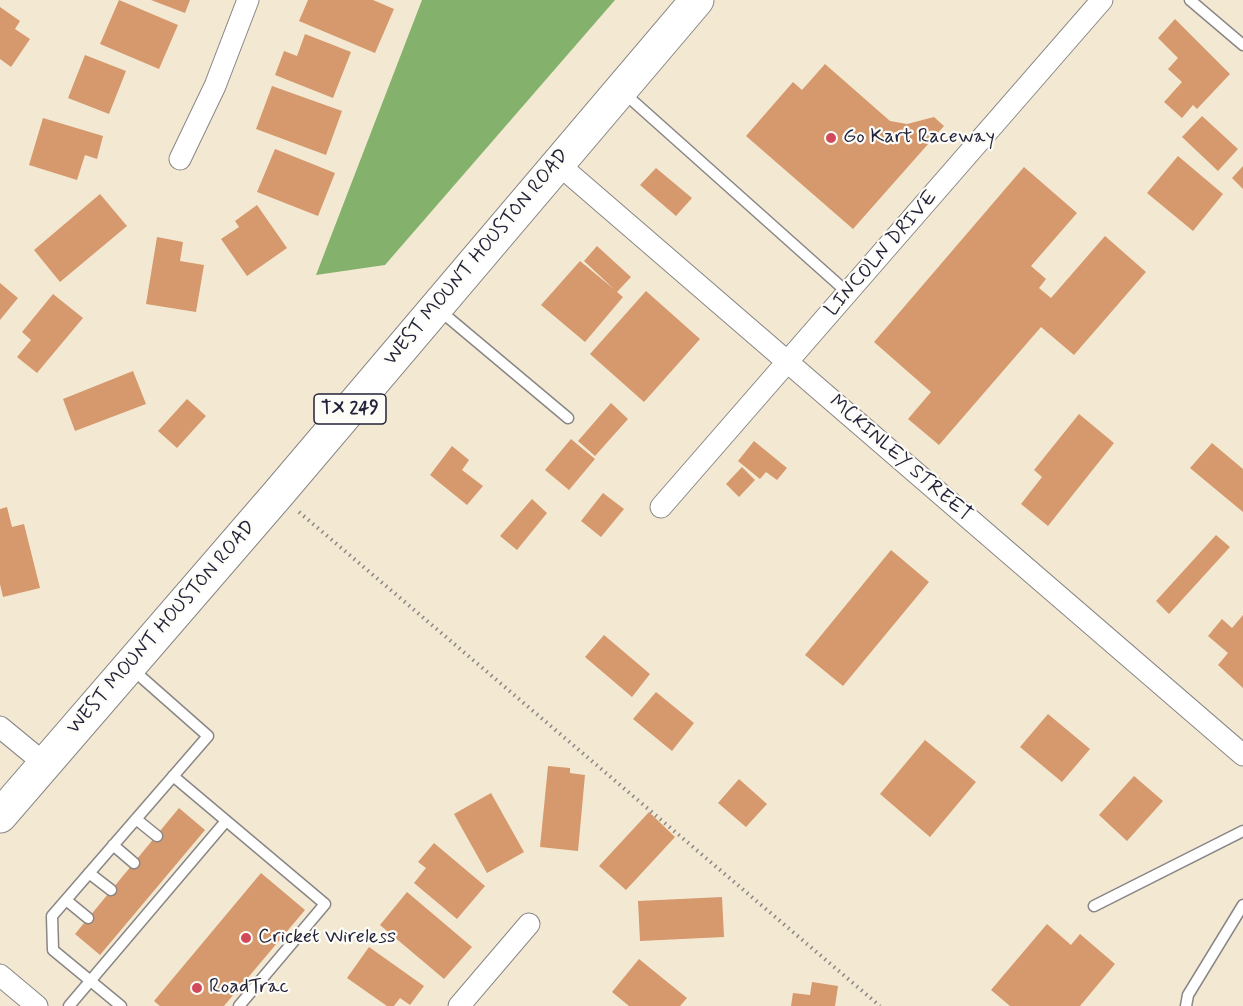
<!DOCTYPE html>
<html>
<head>
<meta charset="utf-8">
<style>
  body { margin:0 }
  canvas { display:block; background:#f3e9d2 }
</style>
</head>
<body>
<canvas width="1243" height="1006"></canvas>
<script>
const c = document.querySelector('canvas').getContext('2d');
c.lineJoin = 'round';
function fillPath(path, color) {
  c.fillStyle = color;
  c.fill(path, 'evenodd');
}
function shape(rows) {
  const path = new Path2D();
  for (const r of rows) {
    path.moveTo(r[0], r[1]);
    for (let i = 2; i < r.length; i += 2) path.lineTo(r[i], r[i + 1]);
  }
  return path;
}
function strokePath(path, color, width, dash) {
  c.strokeStyle = color;
  c.lineWidth = width;
  c.lineCap = dash ? 'butt' : 'round';
  c.setLineDash(dash || []);
  c.stroke(path);
}
function drawText(font, color, halo, rows, align = 'center') {
  c.font = font + ' Mynerve,sans-serif';
  c.lineWidth = 4.5;
  c.setLineDash([]);
  c.textBaseline = 'middle';
  c.strokeStyle = halo;
  c.fillStyle = color;
  for (const [text, x, y, turn = 0] of rows) {
    c.save();
    c.translate(x, y);
    c.rotate((+turn || 0) * Math.PI / 180);
    c.textAlign = isNaN(turn) ? turn : align;
    if (halo) c.strokeText(text, 0, 0);
    c.fillText(text, 0, 0);
    c.restore();
  }
}
fillPath(shape([
  [422,0,615,0,385,265,316,275]
]), '#84b26c');
fillPath(shape([
  [119,0,178,25,159,69,100,44],
  [151,0,190,0,185,13],
  [308,0,373,0,394,9,375,53,299,21],
  [0,7,20,21,15,29,30,39,11,67,0,59],
  [1175,19,1230,74,1197,109,1193,105,1182,118,1164,102,1182,82,1168,69,1178,58,1158,38],
  [305,34,351,52,333,98,275,75,284,51,297,56],
  [85,55,126,71,109,114,68,98],
  [825,64,890,121,907,124,934,117,944,126,853,229,746,136,793,82,802,90],
  [272,86,342,111,326,155,256,129],
  [1202,116,1238,149,1218,171,1182,137],
  [43,118,103,136,97,159,85,155,77,180,29,165],
  [275,149,335,173,318,216,257,192],
  [1178,156,1223,194,1193,231,1147,193],
  [1243,166,1243,189,1232,178],
  [1024,167,1077,213,1031,266,1046,279,1039,288,1051,298,1105,236,1146,272,1074,355,1041,327,939,445,908,419,931,392,874,342],
  [656,168,692,198,676,216,640,185],
  [100,194,127,226,60,282,34,250],
  [257,205,287,248,247,276,221,239,239,227,235,221],
  [157,237,183,242,180,261,204,265,196,312,146,304],
  [597,246,631,277,617,292,623,297,585,342,541,305,580,261,615,290,584,261],
  [0,283,18,298,0,320],
  [646,291,700,339,644,402,590,354],
  [53,294,83,318,37,373,17,357,31,340,22,332],
  [133,371,146,404,75,431,63,399],
  [187,399,206,416,177,448,158,431],
  [611,403,628,419,595,456,578,441],
  [1079,414,1114,443,1048,526,1021,504,1042,477,1034,470],
  [571,439,595,459,569,490,545,470],
  [754,441,787,468,777,480,766,472,760,479,738,461],
  [1212,443,1243,469,1243,512,1190,468],
  [452,446,469,460,462,470,483,486,467,505,430,475],
  [742,467,755,480,739,497,726,484],
  [603,493,624,509,601,537,581,521],
  [532,499,547,513,517,550,500,536],
  [7,507,12,527,24,524,40,588,3,597,0,584,0,509],
  [1216,535,1230,547,1169,614,1156,601],
  [891,550,929,582,843,686,805,655],
  [1243,615,1243,688,1218,665,1228,653,1208,636,1222,619,1232,628],
  [604,635,650,674,632,697,585,657],
  [656,692,694,723,672,751,633,719],
  [1048,714,1090,749,1062,782,1020,747],
  [925,740,976,782,930,837,880,794],
  [548,766,570,768,570,773,585,775,578,851,540,847],
  [1134,776,1163,801,1127,841,1099,815],
  [739,779,767,804,746,827,718,803],
  [491,793,524,852,487,873,454,814],
  [179,808,205,830,100,955,75,934],
  [649,812,675,837,626,890,599,866],
  [434,843,485,886,457,919,414,883,426,868,418,862],
  [261,873,305,910,224,1006,160,1006,154,1001],
  [407,892,472,947,444,979,380,925],
  [722,897,724,937,640,941,638,901],
  [1047,924,1071,945,1080,934,1115,964,1080,1006,1010,1006,991,990],
  [369,947,424,986,410,1005,400,998,394,1006,387,1006,347,978],
  [639,959,687,998,680,1006,629,1006,612,992],
  [812,982,838,986,835,1006,791,1006,793,993,810,995]
]), '#d6986d');
const service = shape([
  [1190,0,1243,45],
  [624,93,848,293],
  [438,309,568,418],
  [173,776,325,904,239,1006],
  [136,819,157,836],
  [113,845,134,863],
  [89,873,111,890],
  [66,900,88,918],
  [1094,906,1243,831],
  [69,1006,226,821],
  [121,1006,53,950,52,916,208,736,132,669],
  [1186,1006,1188,995,1243,905]
]);
const minor = shape([
  [180,159,215,86,248,0],
  [557,163,1243,755],
  [661,507,1102,0],
  [0,727,45,764],
  [0,975,37,1006],
  [459,1006,529,924]
]);
const primary = shape([
  [0,816,278,494,697,0]
]);
strokePath(service, '#8a8686', 13);
strokePath(minor, '#8a8686', 23);
strokePath(primary, '#8a8686', 35);
strokePath(shape([
  [299,512,880,1006]
]), '#8a8686', 4, [1.5, 4.5]);
strokePath(service, '#fff', 10);
strokePath(minor, '#fff', 21);
strokePath(primary, '#fff', 33);
for (const [x, y, r, color] of [
  [831,138,6,"#d1495b"],
  [246,938,6,"#d1495b"],
  [197,988,6,"#d1495b"]
]) {
  const dot = new Path2D();
  dot.arc(x, y, r, 0, 2 * Math.PI);
  c.fillStyle = color;
  c.fill(dot);
  strokePath(dot, '#fdfcf7', 2);
}
for (const [x, y, w] of [
  [350,409,72]
]) {
  const box = new Path2D();
  box.roundRect(x - w / 2, y - 15, w, 30, 4.5);
  c.fillStyle = '#fdfcf7';
  c.fill(box);
  strokePath(box, '#22223b', 1.5);
}
drawText('bold 18px', '#22223b', null, [
  ["TX 249",350,409]
]);
drawText('20px', '#22223b', '#fdfcf7', [
  ["Go Kart Raceway",843,138],
  ["Cricket Wireless",258,938],
  ["RoadTrac",209,988]
], 'left');
drawText('20px', '#22223b', '#fdfcf7', [
  ["LINCOLN DRIVE",882,254,-49],
  ["WEST MOUNT HOUSTON ROAD",477,258,-50],
  ["MCKINLEY STREET",900,459,41],
  ["WEST MOUNT HOUSTON ROAD",162,628,-49]
]);
</script>
</body>
</html>
